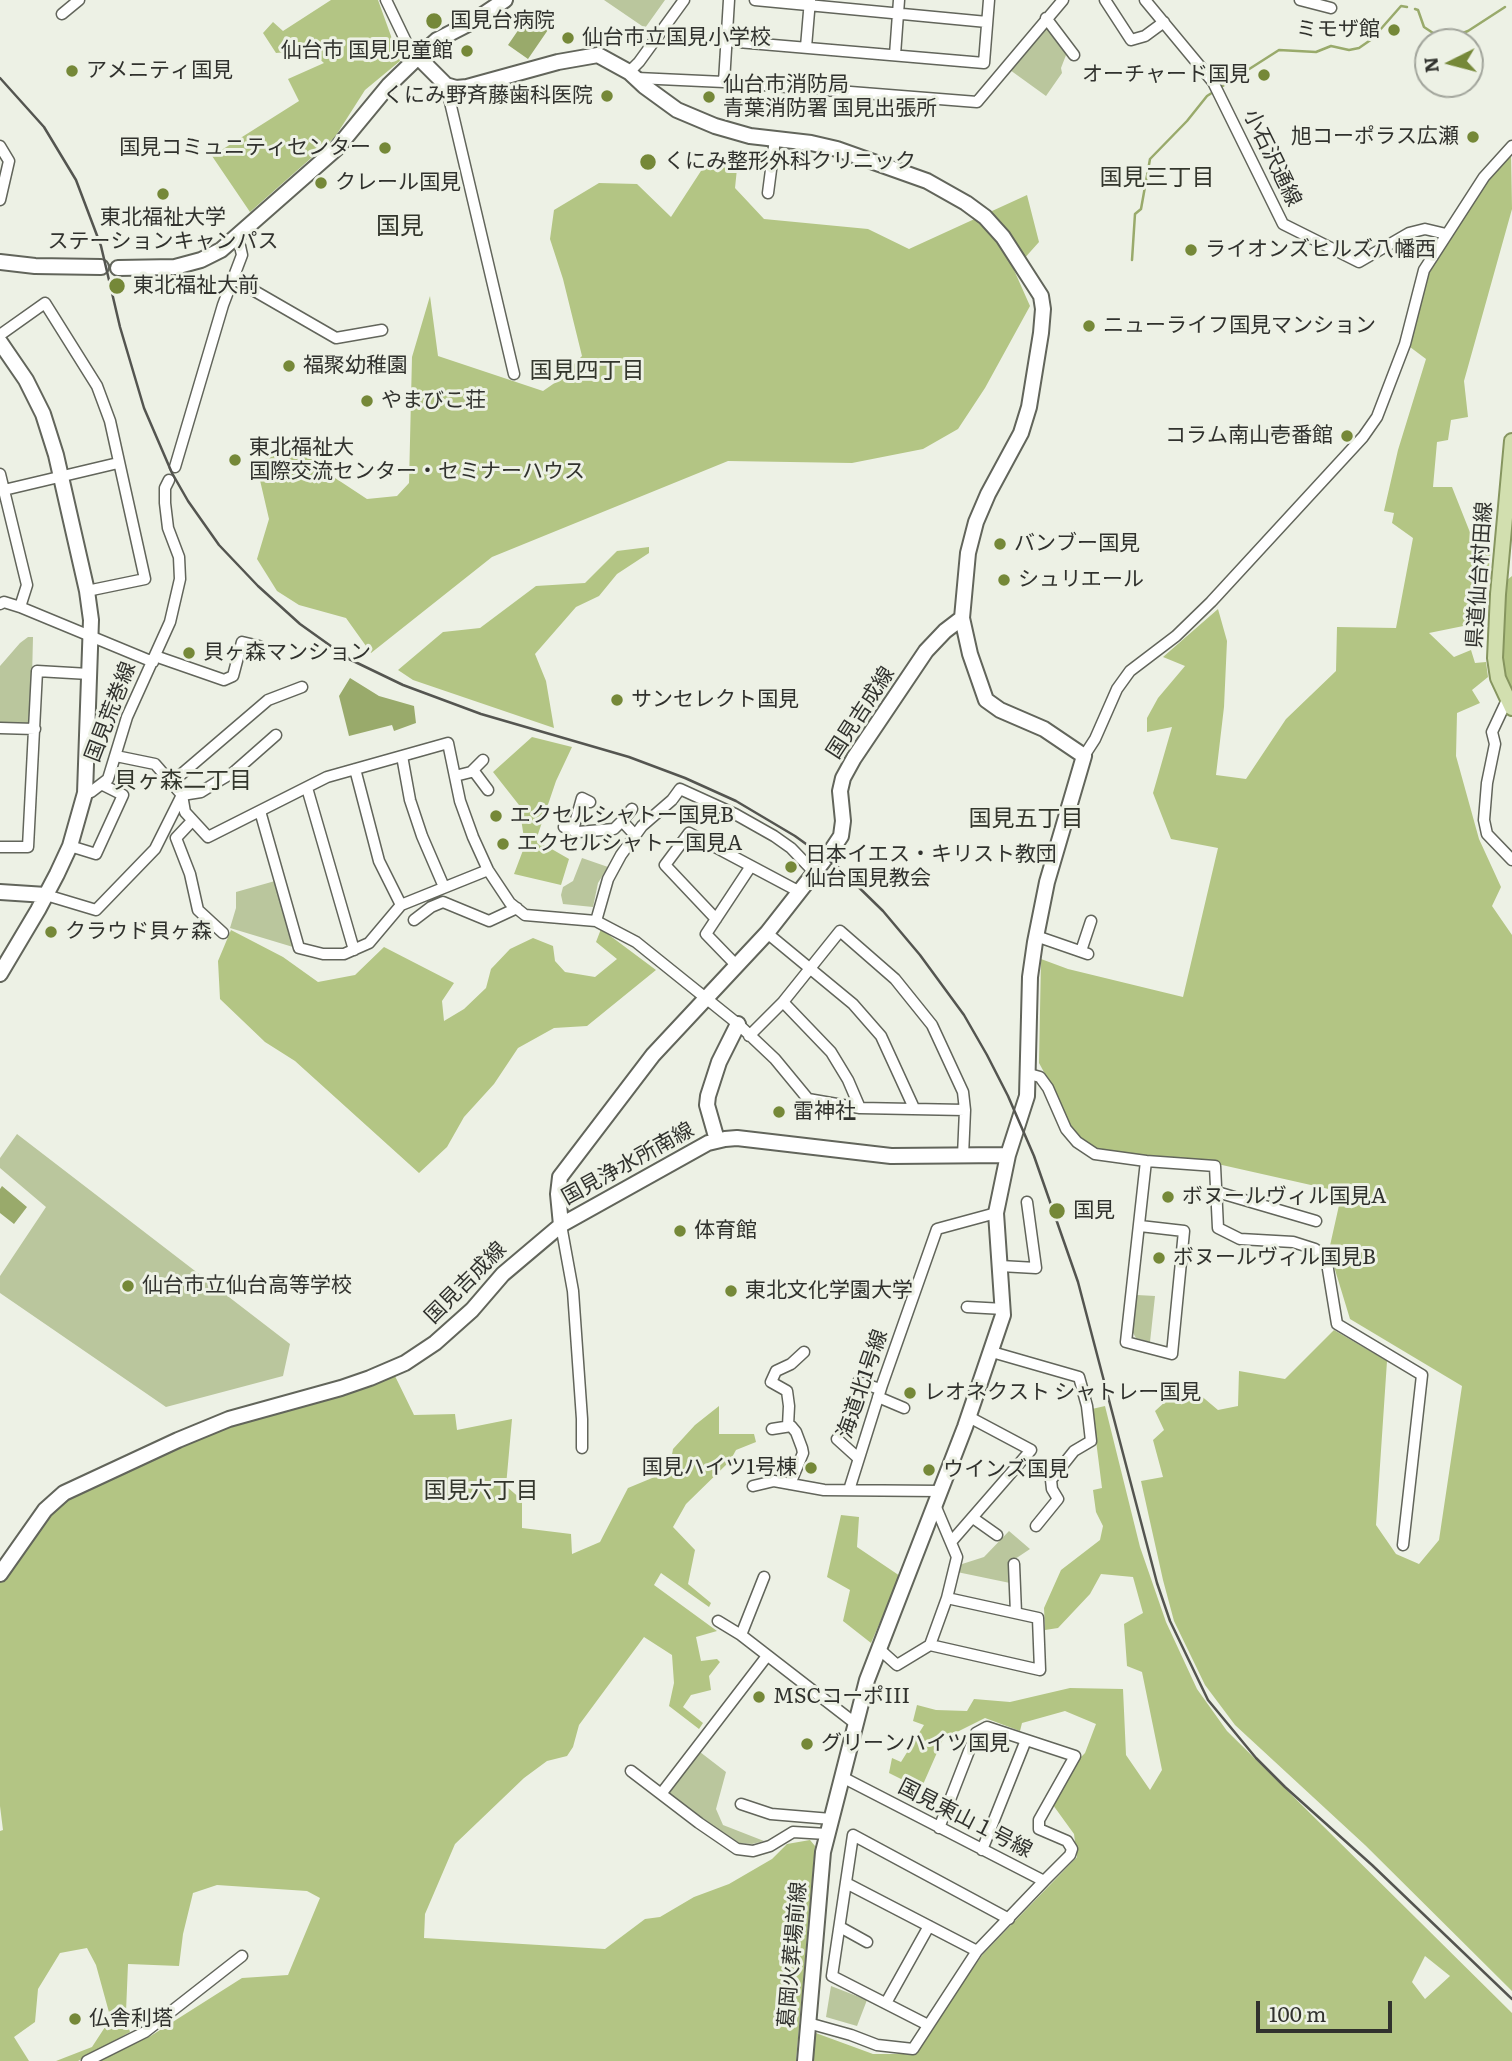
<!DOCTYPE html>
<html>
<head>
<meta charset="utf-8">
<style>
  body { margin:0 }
  #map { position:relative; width:1512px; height:2061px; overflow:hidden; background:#edf1e5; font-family:Literata,serif }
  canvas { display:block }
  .north { position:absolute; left:1414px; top:28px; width:70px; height:70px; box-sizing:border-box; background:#edf1e5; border:2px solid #a2a59c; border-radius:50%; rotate:264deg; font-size:19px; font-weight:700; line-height:28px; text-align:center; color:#31322e }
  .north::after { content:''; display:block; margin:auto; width:24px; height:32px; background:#758838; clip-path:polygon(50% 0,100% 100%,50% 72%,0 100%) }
  .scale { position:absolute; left:1256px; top:2001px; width:136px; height:32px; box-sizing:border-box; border:4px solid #31322e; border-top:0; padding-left:9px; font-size:21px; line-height:24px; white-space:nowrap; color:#31322e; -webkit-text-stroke:5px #edf1e5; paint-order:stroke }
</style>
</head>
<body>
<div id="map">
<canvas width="1512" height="2061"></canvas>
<div class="north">N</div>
<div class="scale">100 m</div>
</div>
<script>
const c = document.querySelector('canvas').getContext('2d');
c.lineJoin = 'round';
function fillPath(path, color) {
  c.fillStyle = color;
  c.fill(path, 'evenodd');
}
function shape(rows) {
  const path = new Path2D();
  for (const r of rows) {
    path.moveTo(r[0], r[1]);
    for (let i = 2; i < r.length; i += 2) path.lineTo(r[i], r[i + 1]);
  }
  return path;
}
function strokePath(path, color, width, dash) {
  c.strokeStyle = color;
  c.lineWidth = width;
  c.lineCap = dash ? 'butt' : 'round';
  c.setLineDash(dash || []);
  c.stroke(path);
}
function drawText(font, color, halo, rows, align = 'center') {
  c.font = font + ' Literata,"Noto Sans JP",serif';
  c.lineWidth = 6;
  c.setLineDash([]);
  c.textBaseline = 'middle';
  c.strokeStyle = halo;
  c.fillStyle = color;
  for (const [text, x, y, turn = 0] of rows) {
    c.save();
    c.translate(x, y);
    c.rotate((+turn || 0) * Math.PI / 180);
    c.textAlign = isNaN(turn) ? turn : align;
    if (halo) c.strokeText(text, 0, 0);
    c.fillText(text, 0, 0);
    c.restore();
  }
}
fillPath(shape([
  [604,0,665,0,645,28],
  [1046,25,1068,50,1061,68,1062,73,1046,96,1010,70],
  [28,637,33,637,31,719,27,724,0,724,0,666,20,643],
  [582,858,608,867,598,883,593,907,563,904,561,895,563,887,573,881],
  [275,881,293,947,230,928,236,908,236,892],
  [17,1134,290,1344,283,1376,166,1407,0,1293,0,1276,46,1207,0,1168,0,1158],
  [1137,1295,1155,1296,1150,1342,1136,1338,1132,1331],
  [1009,1531,1030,1549,1009,1563,1010,1583,957,1572,959,1565,984,1557],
  [700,1752,726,1772,716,1809,723,1825,764,1841,752,1844,738,1843,667,1793],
  [831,1986,867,2000,857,2026,826,2017]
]), '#bac69d');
fillPath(shape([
  [331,0,378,0,400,61,365,90,335,137,250,212,212,156,299,101,288,79,324,63,309,50,276,53,263,33,273,22,283,31],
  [712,154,738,159,735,188,764,219,868,229,909,249,1027,195,1039,242,1014,270,1030,306,985,388,958,429,923,449,852,463,728,461,492,557,371,653,346,618,299,605,277,591,257,559,269,519,256,463,274,455,303,451,323,470,367,499,397,496,409,483,412,357,430,296,438,356,543,391,556,382,582,356,563,279,550,239,554,210,599,183,637,184,671,217],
  [1511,154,1512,209,1464,381,1468,417,1451,420,1448,440,1437,442,1433,487,1452,487,1475,545,1491,548,1483,622,1429,633,1454,657,1471,650,1475,663,1486,662,1488,677,1472,690,1480,703,1457,713,1456,756,1479,839,1501,887,1492,906,1512,935,1512,1991,1365,1845,1235,1725,1205,1685,1174,1621,1163,1580,1141,1481,1163,1477,1153,1440,1164,1430,1155,1411,1188,1381,1193,1389,1218,1410,1238,1406,1239,1371,1285,1379,1334,1330,1387,1361,1376,1525,1396,1554,1419,1564,1439,1540,1462,1386,1350,1319,1329,1250,1342,1192,1222,1165,1095,1150,1079,1139,1068,1124,1056,1094,1039,1063,1041,959,1068,969,1183,997,1218,848,1171,839,1153,793,1172,727,1147,732,1147,718,1158,698,1185,666,1163,657,1218,609,1227,641,1224,707,1216,775,1246,779,1286,719,1336,671,1337,627,1396,628,1413,538,1392,523,1394,513,1384,511,1398,450,1426,359,1410,347,1429,271,1487,182],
  [649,547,649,553,617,574,599,596,576,607,535,654,546,681,554,728,413,680,398,670,443,632,480,628,536,586,585,583,617,551],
  [1512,576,1512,698,1500,664,1501,632,1507,580],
  [532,737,572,747,556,781,536,840,569,859,561,885,514,874,525,845,519,805,493,772],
  [601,929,656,970,587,1026,554,1028,518,1048,494,1084,464,1117,447,1147,419,1173,295,1061,265,1042,220,999,218,961,231,930,283,957,318,982,355,975,384,947,454,983,442,1001,444,1021,464,1009,486,988,491,969,510,949,533,938,553,946,555,961,565,972,595,977,617,959,596,942],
  [395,1376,414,1415,455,1414,457,1430,512,1419,506,1486,522,1500,522,1528,571,1534,572,1554,600,1542,628,1488,669,1471,673,1449,695,1425,719,1406,719,1434,754,1434,756,1442,736,1450,730,1461,686,1504,673,1527,695,1550,688,1584,711,1603,709,1607,661,1573,654,1585,717,1631,696,1637,701,1661,717,1659,720,1662,709,1676,711,1690,691,1695,683,1707,703,1723,699,1729,669,1706,674,1683,672,1655,644,1637,579,1725,573,1747,567,1756,547,1761,524,1778,455,1844,425,1914,424,1938,605,1949,645,1919,660,1917,694,1897,729,1884,772,1859,787,1844,810,1840,815,1846,796,2061,98,2061,149,2037,242,1978,288,1975,320,1898,307,1891,217,1885,193,1893,183,1934,179,1966,128,1964,126,2012,110,2016,96,1965,87,1948,60,1953,38,1989,35,2022,14,2037,29,2061,0,2061,0,1831,3,1830,0,1806,0,1583,48,1515,73,1492,231,1424,340,1394],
  [1105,1406,1140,1547,1166,1622,1197,1689,1227,1731,1512,2013,1512,2061,810,2061,813,2032,873,2054,912,2054,983,1954,1077,1857,1074,1834,1053,1805,1075,1763,1085,1753,1096,1724,1065,1711,1022,1723,1020,1731,985,1718,943,1739,921,1789,889,1773,892,1758,901,1762,924,1725,913,1721,917,1705,936,1710,967,1711,974,1699,1010,1702,1070,1688,1123,1689,1126,1755,1150,1790,1162,1770,1142,1672,1127,1666,1124,1624,1143,1613,1133,1577,1101,1574,1090,1594,1058,1628,1045,1630,1044,1608,1061,1570,1100,1540,1103,1526,1096,1512,1093,1490,1102,1488,1092,1409],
  [1425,1956,1450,1976,1425,1999,1412,1982],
  [841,1515,859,1517,857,1547,900,1576,871,1643,843,1621,850,1590,827,1577],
  [126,2020,130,2032,78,2061,56,2061,92,2047,107,2024]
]), '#b3c584');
fillPath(shape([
  [532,10,552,24,528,59,508,45],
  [350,678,379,696,414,706,416,723,394,731,392,725,349,736,339,696],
  [2,1186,27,1207,14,1224,0,1213,0,1189]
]), '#99aa6b');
strokePath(shape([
  [1415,9,1418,10,1424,27,1436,35,1455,36,1468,31,1505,7],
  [1132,260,1135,214,1141,209,1150,159,1187,121,1207,96,1279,50,1316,52,1331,46,1349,50,1359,48,1372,39,1401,6,1407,7]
]), '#99aa6b', 2.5);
const street = shape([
  [386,0,411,52,418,57],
  [755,0,987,22],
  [1105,0,1131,40,1145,36,1164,22],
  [1145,0,1213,82,1283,224,1359,262,1409,233,1425,229,1446,234],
  [1300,0,1331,8],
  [62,14,79,0],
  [1046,18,1074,55],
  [726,41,984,63,989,0],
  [806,47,810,0],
  [895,55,899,0],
  [629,72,639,62,684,0],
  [637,78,724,82,977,102,1063,0],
  [724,82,729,0],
  [446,85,514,374],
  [0,146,9,161,0,200],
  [768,193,775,139],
  [232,278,336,338,382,330],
  [0,335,45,303,97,386,110,421,145,579,87,591],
  [175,467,223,305,242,255,240,246,235,239],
  [0,474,27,585,20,607],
  [4,490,118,463],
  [0,604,4,602,20,607,153,662],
  [155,656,224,680,233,676,242,642,259,646],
  [1507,700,1492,732,1495,744,1487,783,1484,820,1487,834,1512,860],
  [0,728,35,729],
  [116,756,155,764,182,795,185,812,208,837,327,777,448,743,460,801,473,837,488,870,510,903,525,915,596,921,636,942,738,1024,775,1059,808,1099,860,1108,965,1110],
  [402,756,410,800,422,836,444,887],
  [1084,756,1095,739,1117,689,1130,671,1176,636,1211,602,1363,437,1377,417,1405,344,1424,270,1484,177,1512,146],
  [355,769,379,861,401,905],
  [473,770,488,790],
  [455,776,471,772,483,760],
  [171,783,268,700,302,687],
  [307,788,354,950],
  [85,793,91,792,108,779,127,717,170,622,180,579,179,557,168,528,165,503,165,488,169,480],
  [260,811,299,948,323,954,344,954,369,943,401,905,488,870],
  [192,821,176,838,190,874,198,910,223,933],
  [622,821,632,809],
  [564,827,578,832,614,829,622,821,635,835],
  [573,830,582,798,590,802],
  [70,846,96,854,123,795,103,785],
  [0,847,28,847,37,671,89,674],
  [46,895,96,910,155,849,182,795,201,792,217,782,234,772,276,735],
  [716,919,665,865,689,833,751,866],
  [414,920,431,907,443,902,489,921,517,908],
  [596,921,608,879,621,855,642,826,672,800,680,789,735,814,774,836,791,848,814,872],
  [767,933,853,1004,881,1036,914,1108],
  [1036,936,1088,954],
  [1081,951,1091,921],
  [737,966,706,934,751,866,798,891],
  [783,1002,831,1052,848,1080,860,1108],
  [749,1036,783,1002,840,931,895,979,932,1025,963,1092,965,1110,963,1156],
  [1029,1074,1040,1077,1048,1088,1066,1129,1077,1142,1095,1154,1146,1161,1126,1342,1172,1354,1184,1231,1140,1226],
  [1146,1161,1215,1166,1218,1228,1240,1239,1293,1242,1315,1249,1326,1257,1337,1324,1422,1375,1403,1545],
  [1217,1192,1316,1221],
  [561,1225,573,1291,582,1419,582,1448],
  [1000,1266,1036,1268,1027,1202],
  [967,1307,1004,1309],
  [992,1352,1079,1377,1087,1406,1091,1441,1074,1451,1051,1480,1052,1489,1058,1499,1036,1526],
  [858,1382,880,1389],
  [878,1397,904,1408],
  [788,1426,789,1406,787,1391,771,1382,776,1371,791,1364,804,1352],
  [772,1429,791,1426,796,1432,802,1448,803,1453,790,1484],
  [837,1439,858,1458],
  [753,1486,774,1481,824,1490,940,1491],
  [849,1490,882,1385,937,1229,996,1213],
  [973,1518,997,1535],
  [951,1542,1031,1450,969,1417],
  [1014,1564,1016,1613],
  [718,1621,741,1635,856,1724],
  [741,1635,764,1577],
  [930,1645,1040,1670,1038,1618,947,1598],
  [878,1648,897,1665,930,1645,947,1598,957,1557,935,1505],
  [631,1771,699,1823,737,1849,753,1851,770,1846,793,1832,827,1834],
  [661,1794,767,1656],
  [741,1804,771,1814,831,1819],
  [939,1828,976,1733,987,1727,1075,1756,1039,1820,1039,1829,1067,1841,1072,1849,1070,1855,1044,1881],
  [982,1850,1026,1740],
  [846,1883,977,1951],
  [840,1927,867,1942],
  [886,2003,929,1926],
  [808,2023,851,2035,877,2045,913,2049,977,1951,1044,1881,842,1777],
  [928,2025,832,1976,853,1835,1009,1919],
  [87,2061,145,2032,242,1956]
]);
const secondary = shape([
  [418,57,446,85,456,88,467,87,558,62,598,55,629,72,644,86,677,110,715,126,750,136,811,143,837,149,927,181,966,203,985,217,1003,237,1041,296,1043,309,1041,333,1029,407,1021,433,988,494,976,522,968,553,962,618,970,654,986,700,1000,710,1044,729,1084,756,1047,882,1035,942,1030,977,1027,1096,1008,1155,996,1213,1003,1315,965,1427,867,1680,823,1852,805,2061],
  [0,262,35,266,101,267],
  [118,268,175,267,201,260,221,250,337,148,389,85,418,57,437,40,472,22,505,0],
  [0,342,26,380,43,414,56,455,87,591,91,620,85,793,70,846,57,874,38,910,0,974],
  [833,848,841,836,843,821,840,791,843,778,854,758,926,651,945,631,962,618],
  [0,892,46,895],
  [717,1140,707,1105,708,1096,719,1062,738,1024],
  [561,1225,558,1194,560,1177,653,1055,767,933,825,859],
  [0,1574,45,1510,64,1493,178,1440,229,1419,341,1388,370,1378,405,1363,435,1343,472,1310,503,1274,561,1225,708,1143,725,1139,737,1138,891,1156,1008,1155]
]);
const primary = shape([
  [1512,441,1498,594,1495,658,1498,678,1512,708]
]);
strokePath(street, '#62655b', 13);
strokePath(secondary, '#62655b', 18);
strokePath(primary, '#86955f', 18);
strokePath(street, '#fff', 10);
strokePath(secondary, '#fff', 14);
strokePath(primary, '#d2dfaf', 14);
strokePath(shape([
  [0,78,44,127,76,180,101,246,120,327,144,408,172,473,188,501,219,545,258,586,300,624,349,659,403,685,481,714,629,757,685,778,736,801,795,836,838,867,883,911,920,955,964,1015,987,1055,1008,1096,1034,1156,1078,1282,1157,1583,1170,1621,1208,1700,1256,1758,1285,1787,1372,1865,1512,1999]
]), '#545550', 2.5);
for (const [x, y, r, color] of [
  [434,21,9,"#758838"],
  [1394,30,7,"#758838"],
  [568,38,7,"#758838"],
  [467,51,7,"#758838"],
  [72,71,7,"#758838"],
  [1264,75,7,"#758838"],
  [607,96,7,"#758838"],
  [709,97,7,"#758838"],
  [1473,137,7,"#758838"],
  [385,148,7,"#758838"],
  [648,162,9,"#758838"],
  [321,183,7,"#758838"],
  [163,194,7,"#758838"],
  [1191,250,7,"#758838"],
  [117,286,9,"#758838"],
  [1089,326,7,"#758838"],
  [289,366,7,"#758838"],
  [367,401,7,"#758838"],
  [1347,436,7,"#758838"],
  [235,460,7,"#758838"],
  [1000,544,7,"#758838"],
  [1004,580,7,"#758838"],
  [189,653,7,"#758838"],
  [617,700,7,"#758838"],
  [496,816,7,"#758838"],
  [503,844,7,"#758838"],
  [791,867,7,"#758838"],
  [51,932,7,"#758838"],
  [779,1112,7,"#758838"],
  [1168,1197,7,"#758838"],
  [1057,1211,9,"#758838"],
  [680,1231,7,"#758838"],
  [1159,1258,7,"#758838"],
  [128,1286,7,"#758838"],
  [731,1291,7,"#758838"],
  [910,1393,7,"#758838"],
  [811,1468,7,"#758838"],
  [929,1470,7,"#758838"],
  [759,1697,7,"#758838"],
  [807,1744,7,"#758838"],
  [75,2019,7,"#758838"]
]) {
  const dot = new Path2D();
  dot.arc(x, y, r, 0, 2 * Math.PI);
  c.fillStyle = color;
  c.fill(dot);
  strokePath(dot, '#edf1e5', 2.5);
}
drawText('21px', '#31322e', '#edf1e5', [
  ["国見台病院",450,21],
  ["ミモザ館",1380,30,"right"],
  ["仙台市立国見小学校",582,38],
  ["仙台市 国見児童館",453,51,"right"],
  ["アメニティ国見",86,71],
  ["オーチャード国見",1250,75,"right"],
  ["仙台市消防局",723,85],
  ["青葉消防署 国見出張所",723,109],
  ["くにみ野斉藤歯科医院",593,96,"right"],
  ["旭コーポラス広瀬",1459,137,"right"],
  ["国見コミュニティセンター",371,148,"right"],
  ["くにみ整形外科クリニック",664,162],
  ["クレール国見",335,183],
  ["東北福祉大学",163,218,"center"],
  ["ステーションキャンパス",163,242,"center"],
  ["ライオンズヒルズ八幡西",1205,250],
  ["東北福祉大前",133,286],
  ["ニューライフ国見マンション",1103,326],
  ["福聚幼稚園",303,366],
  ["やまびこ荘",381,401],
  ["コラム南山壱番館",1333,436,"right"],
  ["東北福祉大",249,448],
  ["国際交流センター・セミナーハウス",249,472],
  ["バンブー国見",1014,544],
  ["シュリエール",1018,580],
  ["貝ヶ森マンション",203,653],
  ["サンセレクト国見",631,700],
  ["エクセルシャトー国見B",510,816],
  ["エクセルシャトー国見A",517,844],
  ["日本イエス・キリスト教団",805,855],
  ["仙台国見教会",805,879],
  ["クラウド貝ヶ森",65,932],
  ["雷神社",793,1112],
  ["ボヌールヴィル国見A",1182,1197],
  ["国見",1073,1211],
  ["体育館",694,1231],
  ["ボヌールヴィル国見B",1173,1258],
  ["仙台市立仙台高等学校",142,1286],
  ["東北文化学園大学",745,1291],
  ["レオネクスト シャトレー国見",924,1393],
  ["国見ハイツ1号棟",797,1468,"right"],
  ["ウインズ国見",943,1470],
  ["MSCコーポIII",773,1697],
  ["グリーンハイツ国見",821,1744],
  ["仏舎利塔",89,2019]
], 'left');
drawText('21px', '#31322e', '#edf1e5', [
  ["小石沢通線",1272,158,64],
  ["県道仙台村田線",1480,575,-86],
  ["国見荒巻線",111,712,-69],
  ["国見吉成線",861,713,-57],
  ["国見浄水所南線",628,1164,-29],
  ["国見吉成線",466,1283,-45],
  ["海道北1号線",863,1384,-71],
  ["国見東山１号線",965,1819,27],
  ["葛岡火葬場前線",793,1955,-85]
]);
drawText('23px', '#33362c', '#edf1e5', [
  ["国見三丁目",1157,178],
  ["国見四丁目",587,371],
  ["貝ヶ森二丁目",183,781],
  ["国見五丁目",1026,819],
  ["国見六丁目",481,1491]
]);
drawText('24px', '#33362c', '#edf1e5', [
  ["国見",400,227]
]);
</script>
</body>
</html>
